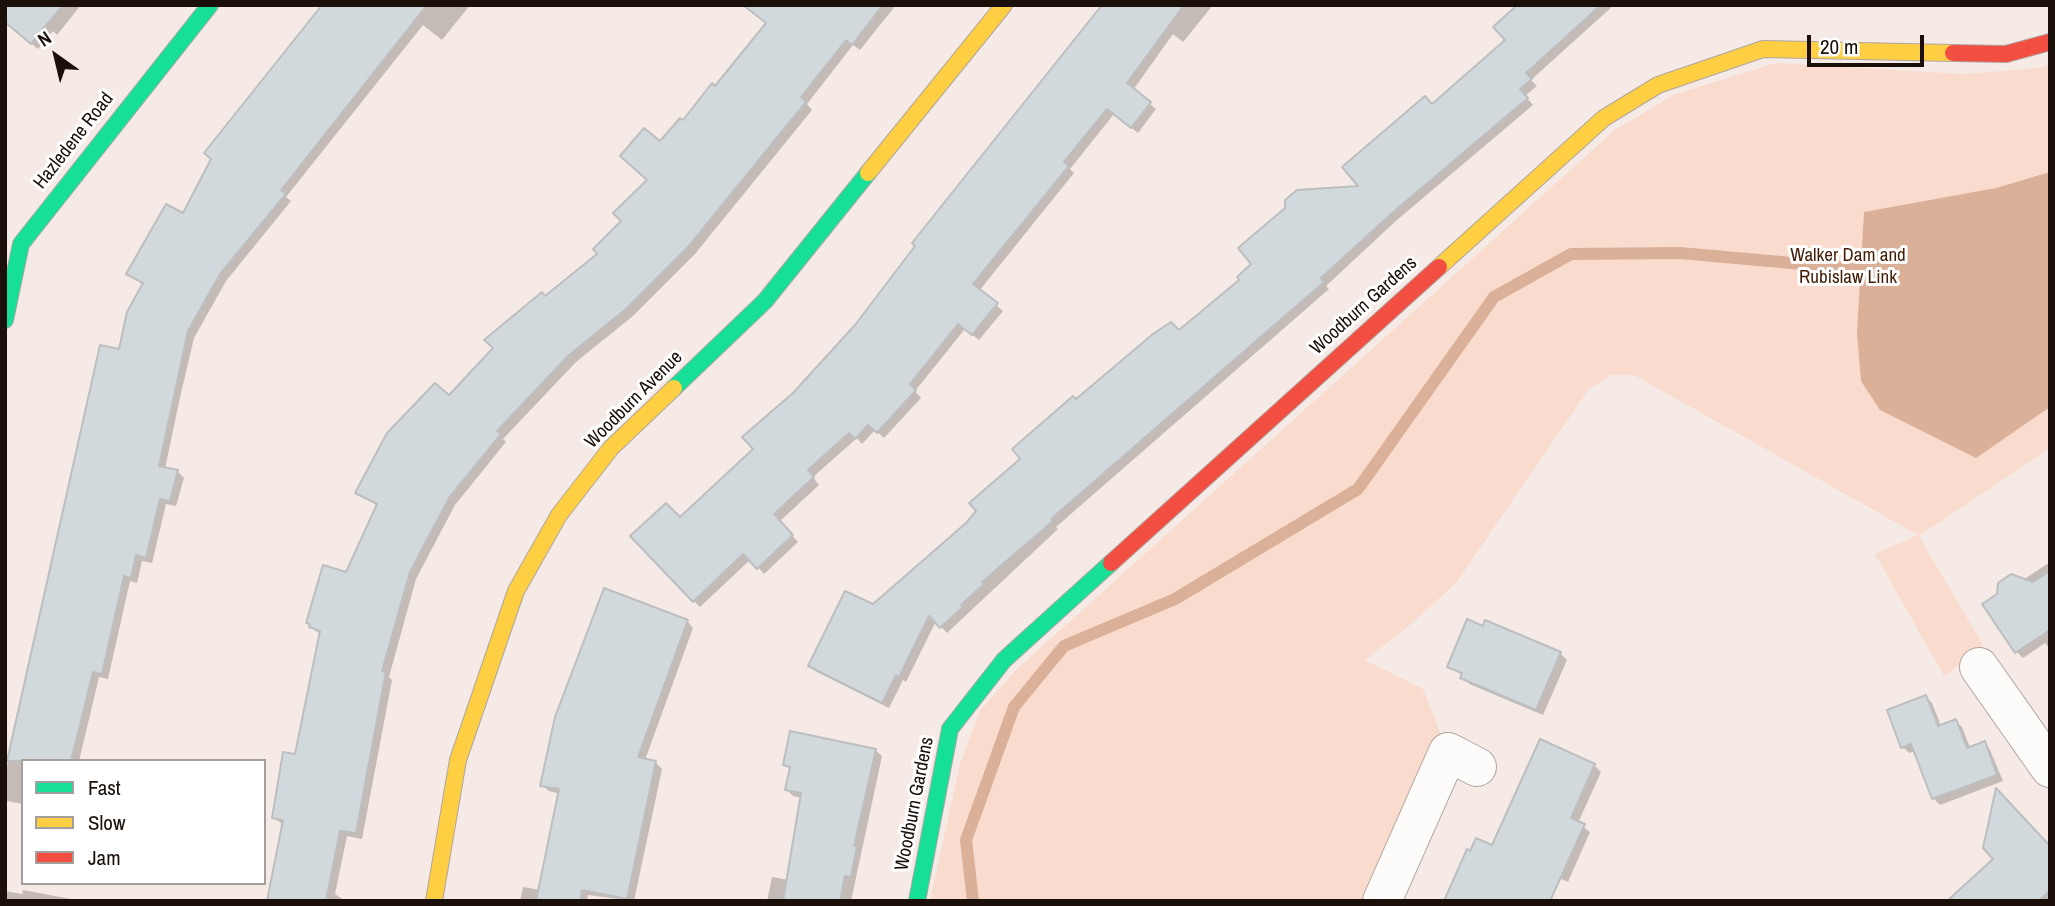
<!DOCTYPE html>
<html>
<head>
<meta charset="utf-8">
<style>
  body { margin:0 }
  #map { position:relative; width:2055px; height:906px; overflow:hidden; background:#f5eae5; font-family:"Archivo Narrow",sans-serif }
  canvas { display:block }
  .frame { position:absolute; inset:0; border:7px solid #1a0f09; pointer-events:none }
  .legend { position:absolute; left:21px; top:759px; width:245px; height:126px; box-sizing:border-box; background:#fff; border:2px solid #a39f9d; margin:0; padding:9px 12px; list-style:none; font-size:21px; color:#1a0f09 }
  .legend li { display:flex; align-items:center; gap:14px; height:35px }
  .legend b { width:35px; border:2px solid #a39f9d }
  .north { position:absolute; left:21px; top:21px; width:70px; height:70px; -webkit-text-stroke:5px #fff; paint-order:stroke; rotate:326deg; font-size:19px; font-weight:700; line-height:28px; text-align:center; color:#1a0f09 }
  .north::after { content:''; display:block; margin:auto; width:24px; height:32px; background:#1a0f09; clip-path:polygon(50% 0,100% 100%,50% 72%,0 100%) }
  .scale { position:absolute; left:1807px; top:35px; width:117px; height:32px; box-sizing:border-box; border:4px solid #1a0f09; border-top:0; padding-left:9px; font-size:21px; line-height:24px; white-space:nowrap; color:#1a0f09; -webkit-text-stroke:5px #fff; paint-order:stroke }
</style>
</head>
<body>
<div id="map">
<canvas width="2055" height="906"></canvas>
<div class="frame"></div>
<ul class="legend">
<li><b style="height:9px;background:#16e098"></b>Fast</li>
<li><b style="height:9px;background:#ffcf43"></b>Slow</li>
<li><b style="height:9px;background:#f24e42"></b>Jam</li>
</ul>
<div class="north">N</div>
<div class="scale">20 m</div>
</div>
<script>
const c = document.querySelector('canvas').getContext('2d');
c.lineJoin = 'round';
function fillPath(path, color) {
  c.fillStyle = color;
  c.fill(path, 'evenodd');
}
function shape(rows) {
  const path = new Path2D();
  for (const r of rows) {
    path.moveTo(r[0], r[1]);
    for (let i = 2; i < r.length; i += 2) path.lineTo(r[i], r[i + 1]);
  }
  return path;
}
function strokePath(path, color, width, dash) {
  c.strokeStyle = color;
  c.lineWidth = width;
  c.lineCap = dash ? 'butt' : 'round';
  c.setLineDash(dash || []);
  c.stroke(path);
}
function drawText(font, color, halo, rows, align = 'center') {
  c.font = font + ' "Archivo Narrow",sans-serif';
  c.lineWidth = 6;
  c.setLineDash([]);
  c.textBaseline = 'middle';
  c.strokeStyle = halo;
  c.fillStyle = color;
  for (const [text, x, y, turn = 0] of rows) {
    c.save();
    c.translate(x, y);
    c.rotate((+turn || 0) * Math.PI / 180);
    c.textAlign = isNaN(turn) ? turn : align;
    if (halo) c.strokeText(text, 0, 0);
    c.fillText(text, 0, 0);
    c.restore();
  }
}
fillPath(shape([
  [1776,63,1964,74,2039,68,2050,64,2050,448,1919,536,1984,647,1944,676,1875,554,1918,535,1634,375,1611,375,1589,389,1456,583,1411,624,1365,660,1423,689,1448,752,1382,901,930,901,960,764,980,711,1016,670,1616,129,1676,94]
]), '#f9dccd');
fillPath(shape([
  [2050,172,2050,407,1976,458,1880,410,1861,381,1857,332,1864,212,1996,188]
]), '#dab099');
fillPath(shape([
  [5,5,81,5,57,35,53,31,38,49,5,22],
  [326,5,470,5,442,40,423,25,286,197,291,201,226,281,194,338,179,402,165,469,178,472,184,478,176,506,166,504,152,563,142,561,137,583,130,581,108,679,99,677,79,761,23,761,23,804,7,801,5,775,102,347,120,351,144,285,128,273,183,216],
  [796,5,896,5,860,50,853,45,807,104,812,110,695,254,633,316,576,362,503,439,506,442,455,505,416,579,389,677,392,680,362,839,347,836,335,894,345,901,269,901,284,825,273,818,296,756,321,635,311,627,347,574,378,506,358,493,545,298,600,254,649,181,660,144],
  [1106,5,1213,5,1183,42,1173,34,1133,90,1156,109,1138,133,1114,114,1070,169,1074,173,979,291,1003,311,979,340,965,329,915,391,921,398,884,438,875,430,862,444,857,438,813,477,819,485,779,522,798,542,764,574,751,559,700,607,633,537,680,520,755,449,795,394,856,326],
  [1520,5,1614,5,1531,80,1537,86,1525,96,1533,105,1397,220,1326,286,1329,289,1056,527,1058,529,947,633,936,621,906,682,903,680,889,708,817,672,810,666,967,524,1076,401,1179,332,1362,188,1433,106,1507,40],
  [2050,562,2050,649,2045,643,2023,658,2017,652,2023,580],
  [687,621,693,628,645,760,655,762,662,769,634,901,588,895,587,901,520,901,523,887,540,890,560,794,549,791,542,785],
  [1560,653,1567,660,1543,715,1469,684,1463,676,1449,666],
  [1926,697,1932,703,1941,726,1955,721,1962,727,1970,748,1984,743,1990,750,2003,781,1940,805,1933,798,1915,751,1909,753,1903,747],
  [875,750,882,756,851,901,767,901,772,877,789,880,803,798,793,796,787,790,791,770,785,764],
  [1594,765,1601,772,1578,823,1590,832,1568,882,1493,848],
  [2050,848,2050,901,1950,901,1995,859],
  [23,890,82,901,5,901,5,891,22,894]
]), '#0003');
strokePath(shape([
  [973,901,966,840,1014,707,1064,646,1175,599,1358,489,1494,297,1571,254,1680,253,1859,269]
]), '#dab099', 12);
const building = shape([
  [5,5,63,5,31,44,5,22,5,5],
  [322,5,427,5,281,190,286,194,220,274,188,331,159,466,178,470,170,501,160,499,146,558,136,555,131,578,124,576,102,674,93,672,71,761,7,761,100,345,119,349,127,312,143,283,126,274,166,204,183,213,211,159,204,153,322,5],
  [743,5,883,5,852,45,846,40,801,97,806,102,688,247,626,309,569,355,497,431,501,434,449,498,410,572,382,671,386,671,356,833,340,831,326,901,267,901,283,820,272,818,283,752,295,754,320,631,309,627,310,624,306,623,323,565,346,572,377,504,355,493,387,433,435,383,449,395,493,348,484,340,542,292,545,296,597,254,593,249,621,221,613,213,647,180,620,156,644,128,660,141,680,118,683,120,712,83,715,86,766,23,743,5],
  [1102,5,1184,5,1127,83,1151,102,1131,128,1107,109,1064,162,1069,166,973,284,998,303,972,335,958,324,910,384,916,390,877,433,868,425,855,439,849,433,808,470,814,477,774,514,793,535,757,569,743,554,693,602,630,536,666,503,680,517,753,449,742,437,793,393,855,325,915,246,912,243,1102,5],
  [1517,5,1601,5,1526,73,1532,79,1520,89,1528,98,1391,214,1321,278,1324,282,1051,519,1053,521,982,582,984,584,961,605,963,607,940,628,929,616,899,677,896,675,882,703,808,666,845,591,873,604,966,523,976,511,969,503,1020,459,1012,449,1073,396,1076,399,1153,334,1171,322,1179,330,1239,280,1237,277,1251,264,1238,248,1285,208,1285,200,1297,190,1358,186,1342,167,1425,96,1432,104,1505,40,1493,27,1517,5],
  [2050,571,2050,630,2015,653,1982,604,1997,594,1998,583,2011,574,2033,582,2050,571],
  [604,588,688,620,638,757,656,761,627,899,582,890,580,901,536,901,559,789,540,786,555,717,604,588],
  [1467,619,1483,626,1485,620,1561,652,1536,710,1460,678,1462,673,1447,667,1467,619],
  [1926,695,1938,726,1956,719,1967,748,1985,741,1997,775,1932,799,1911,744,1901,748,1887,710,1926,695],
  [790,731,876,749,854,846,857,846,851,877,845,876,840,901,783,901,801,793,785,790,790,767,783,765,790,731],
  [1540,739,1595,764,1571,818,1585,824,1550,901,1444,901,1467,849,1470,851,1476,838,1492,845,1540,739],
  [1996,788,2050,846,2050,890,2039,901,1947,901,1993,859,1983,848,1996,788]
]);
fillPath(building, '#d2d9dd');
strokePath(building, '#bdbebf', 2);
const street = shape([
  [1979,667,2050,768],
  [1382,901,1448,752,1477,767]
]);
const fast = shape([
  [5,320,21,244,210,5],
  [674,388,765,301,868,173],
  [917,901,950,729,1004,660,1111,563]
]);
const slow = shape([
  [868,173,1004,5],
  [1439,267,1604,118,1658,85,1763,49,1953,53],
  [434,901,458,760,516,591,559,515,611,448,674,388]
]);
const jam = shape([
  [1953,53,2006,54,2050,42],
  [1111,563,1439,267]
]);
strokePath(street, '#b0a5a0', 40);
strokePath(fast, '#b0a5a0', 18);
strokePath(slow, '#b0a5a0', 18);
strokePath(jam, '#b0a5a0', 18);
strokePath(street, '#fefcfb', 38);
strokePath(fast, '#16e098', 16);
strokePath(slow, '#ffcf43', 16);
strokePath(jam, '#f24e42', 16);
drawText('19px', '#1a0f09', '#fff', [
  ["Hazledene Road",74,141,-52],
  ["Woodburn Gardens",1364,306,-42],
  ["Woodburn Avenue",634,400,-45],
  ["Woodburn Gardens",915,804,-79]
]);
drawText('19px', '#431e07', '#fff', [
  ["Walker Dam and",1848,256],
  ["Rubislaw Link",1848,278]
]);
</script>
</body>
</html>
